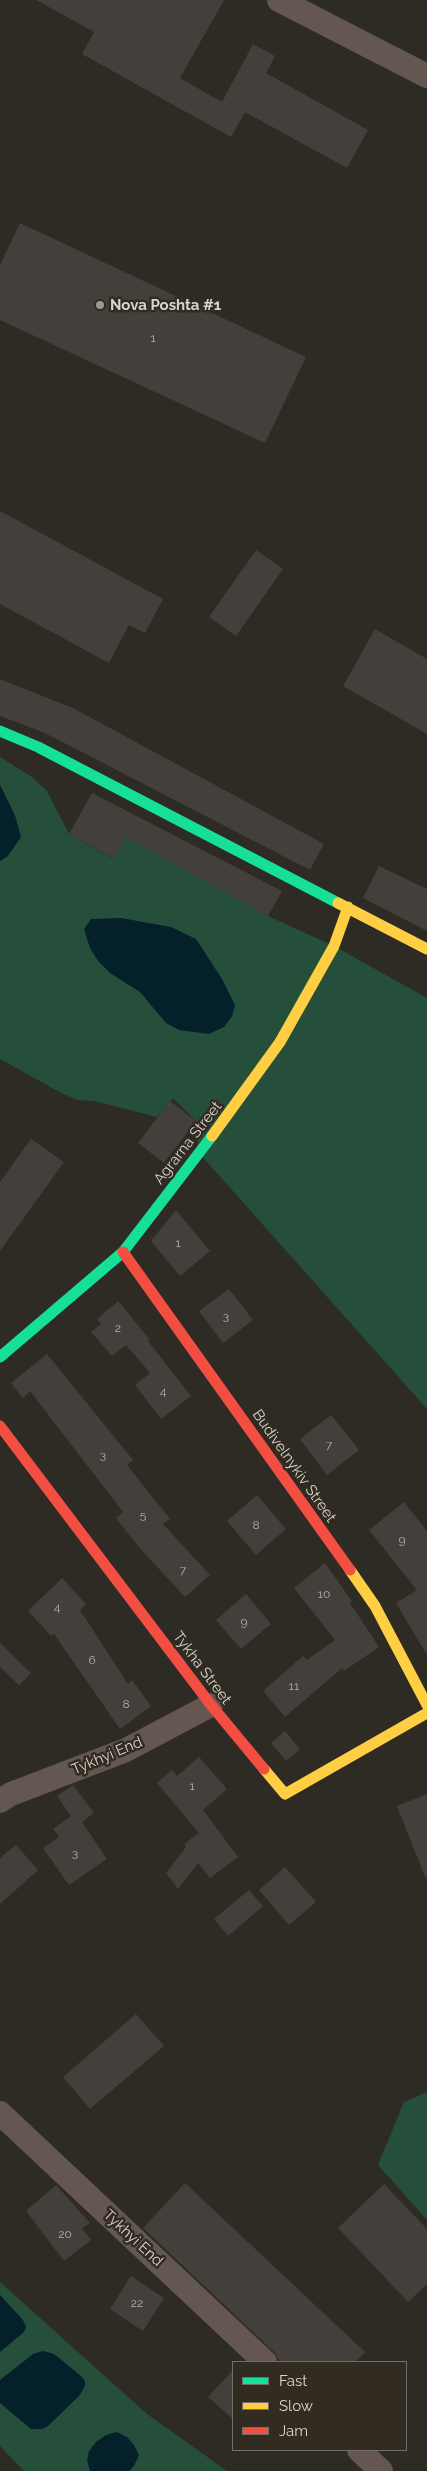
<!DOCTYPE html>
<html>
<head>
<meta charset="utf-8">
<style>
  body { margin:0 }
  #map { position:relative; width:427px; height:2471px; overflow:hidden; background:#2e2a24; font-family:Raleway,sans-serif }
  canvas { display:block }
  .legend { position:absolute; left:232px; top:2361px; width:175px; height:90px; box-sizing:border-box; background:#312b21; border:1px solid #746f66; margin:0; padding:6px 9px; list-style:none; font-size:15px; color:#d9d5ce }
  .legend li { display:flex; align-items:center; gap:10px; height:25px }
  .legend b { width:25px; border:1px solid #746f66 }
</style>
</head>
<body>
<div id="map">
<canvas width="427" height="2471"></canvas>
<ul class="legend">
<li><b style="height:6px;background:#16e098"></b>Fast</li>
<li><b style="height:6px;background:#ffcf43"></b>Slow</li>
<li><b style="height:6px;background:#f24e42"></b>Jam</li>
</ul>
</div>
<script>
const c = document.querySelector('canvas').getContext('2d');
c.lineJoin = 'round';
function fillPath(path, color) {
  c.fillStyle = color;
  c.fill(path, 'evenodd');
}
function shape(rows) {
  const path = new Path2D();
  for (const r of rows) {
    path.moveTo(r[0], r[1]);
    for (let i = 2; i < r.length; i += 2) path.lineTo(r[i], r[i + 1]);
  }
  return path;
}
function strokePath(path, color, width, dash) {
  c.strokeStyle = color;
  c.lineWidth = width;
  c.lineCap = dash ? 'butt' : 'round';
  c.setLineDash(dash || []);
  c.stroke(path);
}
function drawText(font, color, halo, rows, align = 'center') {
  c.font = font + ' Raleway,sans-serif';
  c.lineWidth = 5;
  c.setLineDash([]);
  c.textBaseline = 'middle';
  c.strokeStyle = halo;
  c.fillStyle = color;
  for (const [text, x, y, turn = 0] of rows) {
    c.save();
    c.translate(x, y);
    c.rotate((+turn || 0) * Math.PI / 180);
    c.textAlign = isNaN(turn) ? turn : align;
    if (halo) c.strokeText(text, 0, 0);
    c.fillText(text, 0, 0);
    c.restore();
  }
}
fillPath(shape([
  [0,757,32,777,47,791,69,834,113,859,126,837,268,916,334,946,427,998,427,1409,199,1153,196,1121,173,1098,157,1117,94,1101,78,1100,63,1094,0,1059,0,861,20,836,15,815,0,785],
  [427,2092,427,2220,378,2165,404,2102],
  [0,2282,147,2414,227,2471,24,2471,0,2446]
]), '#264f3b');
fillPath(shape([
  [0,785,15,816,21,837,8,856,0,861],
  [121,918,171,927,196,939,222,979,235,1005,232,1016,224,1027,209,1034,179,1030,166,1023,140,992,110,973,98,961,90,948,84,929,91,919],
  [0,2295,23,2320,26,2327,24,2332,0,2352],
  [43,2351,54,2354,81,2376,85,2381,85,2386,79,2396,48,2426,42,2429,31,2429,0,2403,0,2380,33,2354],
  [117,2432,127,2437,134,2445,139,2455,134,2466,129,2471,90,2471,87,2461,89,2451,96,2442,106,2435]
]), '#04202b');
fillPath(shape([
  [36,0,224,0,180,78,222,102,253,44,275,56,266,73,368,130,347,168,245,112,231,137,82,54,94,32],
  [20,223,306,357,265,443,0,320,0,265],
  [0,511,163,599,145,633,129,625,109,663,0,604],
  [256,550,283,569,236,636,209,617],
  [375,629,427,659,427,734,343,686],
  [0,679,73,708,324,844,310,870,45,733,0,716],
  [92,793,282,891,268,916,126,837,114,859,69,834],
  [379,866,427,889,427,931,363,898],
  [170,1101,196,1121,164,1163,138,1143],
  [31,1139,64,1162,0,1251,0,1182],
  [176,1210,210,1251,180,1276,151,1241],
  [229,1289,253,1320,223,1343,199,1311],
  [118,1301,150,1340,148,1341,191,1396,161,1419,135,1385,150,1373,126,1345,112,1356,91,1332,101,1324,97,1319],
  [47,1354,133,1460,127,1465,170,1519,163,1524,210,1575,185,1597,137,1545,116,1518,123,1512,30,1391,23,1398,11,1383],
  [331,1415,359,1450,327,1475,300,1439],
  [257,1495,286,1529,256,1555,227,1521],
  [404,1502,427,1531,427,1655,396,1603,417,1590,369,1530],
  [325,1563,352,1601,350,1603,379,1647,344,1671,342,1668,285,1717,263,1691,303,1656,307,1660,335,1640,294,1588],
  [62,1578,86,1604,80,1610,128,1684,132,1680,151,1706,120,1729,54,1634,51,1636,28,1611],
  [246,1594,271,1624,241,1649,216,1620],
  [0,1643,31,1673,19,1685,0,1667],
  [285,1731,300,1749,286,1761,271,1743],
  [199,1757,227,1789,203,1810,238,1857,210,1878,198,1863,178,1889,166,1873,186,1847,184,1844,199,1833,157,1783,172,1770,177,1776],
  [73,1785,94,1813,82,1822,107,1859,69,1885,43,1848,59,1837,53,1829,71,1816,57,1796],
  [427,1794,427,1878,426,1879,397,1806],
  [16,1845,38,1870,0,1904,0,1858],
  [285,1867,316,1902,289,1925,259,1890],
  [249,1890,263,1906,228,1936,214,1919],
  [136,2014,164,2046,90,2109,63,2077],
  [185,2183,365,2352,355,2362,280,2362,274,2352,143,2228],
  [384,2184,427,2229,427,2284,408,2302,338,2228],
  [56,2185,90,2223,82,2228,91,2240,64,2261,26,2211],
  [131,2276,164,2298,143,2331,110,2309],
  [233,2370,233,2419,208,2397]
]), '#43403b');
strokePath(shape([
  [279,0,427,76],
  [0,1801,11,1794,126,1750,211,1705],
  [0,2113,265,2362],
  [359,2450,381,2471]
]), '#645650', 24);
strokePath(shape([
  [0,731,38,747,338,903],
  [0,1357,123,1252,212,1136]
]), '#16e098', 11);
strokePath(shape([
  [338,903,427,949],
  [212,1136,280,1042,334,946,348,907],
  [350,1570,375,1606,427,1705],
  [264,1769,285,1794,427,1713]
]), '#ffcf43', 11);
strokePath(shape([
  [123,1252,350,1570],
  [0,1426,211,1705,264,1769]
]), '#f24e42', 11);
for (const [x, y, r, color] of [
  [100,305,5,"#9d9992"]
]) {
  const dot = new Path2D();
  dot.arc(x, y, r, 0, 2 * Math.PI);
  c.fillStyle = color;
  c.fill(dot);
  strokePath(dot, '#312b21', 2);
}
drawText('12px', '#b4b0a9', null, [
  ["1",153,338],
  ["1",178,1243],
  ["3",226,1316],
  ["2",118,1328],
  ["4",163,1391],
  ["7",329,1445],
  ["3",103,1455],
  ["5",143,1515],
  ["8",256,1525],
  ["9",402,1540],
  ["7",183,1570],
  ["10",324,1594],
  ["4",57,1607],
  ["9",244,1622],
  ["6",92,1660],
  ["11",294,1686],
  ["8",126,1704],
  ["1",192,1786],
  ["3",75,1853],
  ["20",65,2234],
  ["22",137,2303]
]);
drawText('bold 15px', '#d9d5ce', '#312b21', [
  ["Nova Poshta #1",110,305]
], 'left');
drawText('15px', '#d9d5ce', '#312b21', [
  ["Agrarna Street",188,1143,-52],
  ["Budivelnykiv Street",294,1466,55],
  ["Tykha Street",202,1668,53],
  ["Tykhyi End",107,1756,-23],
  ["Tykhyi End",133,2238,43]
]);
</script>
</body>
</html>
